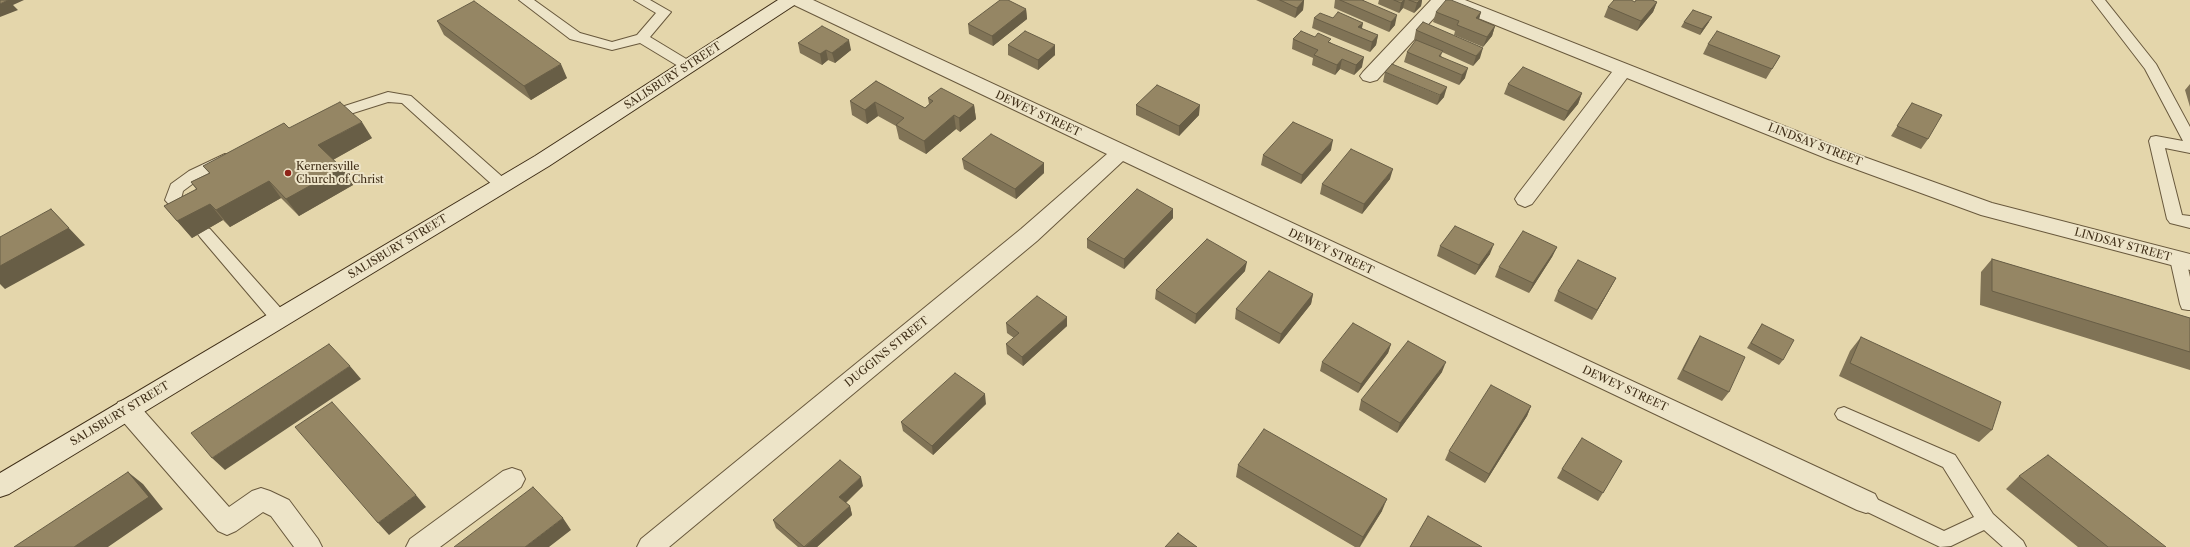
<!DOCTYPE html>
<html>
<head>
<meta charset="utf-8">
<style>
  body { margin:0 }
  canvas { display:block; background:#e4d6ab }
</style>
</head>
<body>
<canvas width="2190" height="547"></canvas>
<script>
const c = document.querySelector('canvas').getContext('2d');
c.lineJoin = 'round';
function shape(rows) {
  const path = new Path2D();
  for (const r of rows) {
    path.moveTo(r[0], r[1]);
    for (let i = 2; i < r.length; i += 2) path.lineTo(r[i], r[i + 1]);
  }
  return path;
}
function strokePath(path, color, width, dash) {
  c.strokeStyle = color;
  c.lineWidth = width;
  c.lineCap = dash ? 'butt' : 'round';
  c.setLineDash(dash || []);
  c.stroke(path);
}
function fillPath(path, color) {
  c.fillStyle = color;
  c.fill(path, 'evenodd');
}
function drawText(font, color, halo, rows, align = 'center') {
  c.font = font + ' "Libre Caslon Text",serif';
  c.lineWidth = 4;
  c.setLineDash([]);
  c.textBaseline = 'middle';
  c.strokeStyle = halo;
  c.fillStyle = color;
  for (const [text, x, y, turn = 0] of rows) {
    c.save();
    c.translate(x, y);
    c.rotate((+turn || 0) * Math.PI / 180);
    c.textAlign = isNaN(turn) ? turn : align;
    if (halo) c.strokeText(text, 0, 0);
    c.fillText(text, 0, 0);
    c.restore();
  }
}
const service = shape([
  [519,0,534,0,580,33,612,42,637,35,656,13,634,0,650,0,671,12,650,37,693,63,695,66,693,69,688,71,683,69,640,43,612,50,570,39,519,0],
  [2092,0,2105,0,2156,64,2190,127,2190,153,2165,148,2182,215,2190,216,2190,228,2170,223,2167,219,2149,141,2151,137,2156,136,2183,141,2145,69,2092,0],
  [388,92,411,96,507,181,510,185,507,189,502,190,497,189,402,103,388,102,328,121,323,119,321,116,323,113,388,92],
  [225,154,230,155,232,159,230,163,199,179,183,191,181,199,197,217,194,221,189,223,184,221,165,200,171,184,189,171,225,154],
  [205,227,210,229,285,313,287,318,285,323,279,325,273,323,200,237,197,233,200,229,205,227],
  [2178,253,2184,255,2186,259,2190,277,2190,310,2188,310,2182,309,2180,304,2170,259,2172,255,2178,253],
  [1844,407,1955,455,1993,514,2023,541,2026,547,2003,547,1984,530,1951,546,1940,547,1859,508,1857,502,1859,496,1866,494,1944,531,1974,517,1943,467,1838,419,1835,414,1838,409,1844,407]
]);
const minor = shape([
  [789,0,813,0,1875,494,1879,502,1875,510,1866,513,1857,510,1123,161,1037,241,669,547,637,547,641,539,1021,229,1107,154,792,4,789,0],
  [1431,0,1465,0,1842,149,1992,203,2190,254,2190,270,1981,215,1828,159,1627,78,1532,204,1525,207,1518,204,1515,199,1518,194,1612,72,1446,5,1377,80,1370,82,1363,80,1360,76,1363,72,1431,0],
  [127,399,136,402,229,507,252,491,261,488,270,491,289,500,318,539,322,547,294,547,271,516,263,512,236,531,227,535,218,531,118,416,115,409,118,402,127,399],
  [512,468,521,471,525,479,521,487,440,547,406,547,410,539,503,471,512,468]
]);
const secondary = shape([
  [778,0,799,0,796,4,549,166,9,494,0,497,0,473,535,156,778,0]
]);
strokePath(service, '#69593d', 2);
strokePath(minor, '#69593d', 2);
strokePath(secondary, '#402f18', 2);
fillPath(service, '#ede4c8');
fillPath(minor, '#ede4c8');
fillPath(secondary, '#ede4c8');
fillPath(shape([
  [1256,0,1304,0,1303,10,1295,18],
  [1335,0,1364,0,1364,1,1395,25,1389,32,1334,8],
  [1379,0,1422,0,1421,6,1414,13,1403,8,1399,13,1378,4],
  [1635,2,1657,2,1653,12,1637,31,1604,17,1608,7],
  [1026,9,1027,19,993,46,969,34,968,24],
  [1436,12,1481,12,1479,19,1495,26,1492,36,1483,47,1454,35,1455,31,1433,22],
  [1314,18,1363,23,1361,28,1378,35,1376,45,1370,52,1312,28],
  [437,21,567,78,531,100,444,35],
  [1423,22,1480,58,1473,66,1442,52,1441,56,1465,78,1459,85,1404,62,1407,52,1416,41,1414,40,1416,30],
  [1684,22,1709,22,1700,35,1681,27],
  [1315,37,1330,42,1362,67,1354,75,1340,69,1335,75,1312,65,1313,58,1292,49,1293,39],
  [798,43,851,50,835,63,828,60,822,65,800,53],
  [1708,44,1780,56,1766,79,1703,54],
  [1008,45,1055,55,1038,70,1008,55],
  [1385,72,1444,97,1437,105,1383,82],
  [876,81,925,108,929,104,928,98,974,105,976,119,960,132,956,129,926,154,899,139,896,126,878,116,867,124,852,115,850,101],
  [1508,84,1582,93,1578,104,1564,121,1504,94],
  [2190,84,2190,107,2185,90],
  [1912,103,1928,139,1921,149,1891,136],
  [1136,105,1199,115,1179,136,1136,115],
  [289,128,372,138,333,160,342,168,353,185,299,216,281,198,230,227,223,220,192,238,164,206,196,189,191,182,209,173,203,166],
  [1331,150,1301,184,1261,165,1263,155],
  [962,159,1044,163,1044,173,1016,199,964,169],
  [1390,179,1362,214,1320,194,1322,184],
  [1173,209,1173,218,1124,269,1087,248,1087,239],
  [1440,246,1490,254,1475,275,1437,256],
  [1557,247,1552,257,1529,293,1495,277,1499,267],
  [1992,259,2190,318,2190,370,1980,305,1981,272],
  [1245,271,1195,324,1155,299,1156,290],
  [1616,278,1611,287,1592,320,1554,301,1558,291],
  [1313,294,1311,304,1279,344,1235,319,1236,309],
  [1006,323,1067,326,1023,366,1007,354,1006,344,1014,338,1007,333],
  [1762,324,1783,360,1779,365,1747,348],
  [1700,336,1729,392,1722,401,1677,379,1694,346],
  [1861,337,1992,430,1979,442,1839,376,1850,351],
  [1391,344,1388,353,1358,393,1320,371,1322,362],
  [1442,372,1397,433,1359,410,1361,400],
  [986,404,933,455,903,431,901,422],
  [1531,406,1527,416,1485,483,1445,460,1449,451],
  [1622,461,1598,501,1557,478,1562,469],
  [1238,465,1382,511,1360,547,1355,547,1236,477],
  [2019,476,2166,547,2078,547,2006,489],
  [863,486,846,503,850,506,852,515,817,547,798,547,776,528,773,520]
]), '#807356');
fillPath(shape([
  [8,0,24,0,13,5,18,10,0,17,0,4],
  [1304,0,1303,10,1295,18,1297,8],
  [1404,0,1405,0,1403,8,1399,13,1401,3],
  [1420,0,1422,0,1421,6,1414,13,1417,3],
  [1657,2,1653,12,1637,31,1641,21],
  [1026,9,1027,19,993,46,992,36],
  [1481,12,1478,22,1476,18],
  [1397,15,1395,25,1389,32,1391,22],
  [1712,17,1709,22,1700,35,1702,29],
  [1363,23,1361,33,1358,27],
  [1495,26,1492,36,1483,47,1487,37],
  [1378,35,1376,45,1370,52,1372,42],
  [849,40,851,50,835,63,832,53],
  [1055,45,1055,55,1038,70,1038,60],
  [1483,48,1480,58,1473,66,1476,56],
  [826,50,828,60,822,65,820,54],
  [1364,57,1362,67,1354,75,1356,65],
  [1342,59,1340,69,1335,75,1337,65],
  [561,64,567,78,531,100,524,86],
  [1468,68,1465,78,1459,85,1462,75],
  [1447,87,1444,97,1437,105,1440,95],
  [1582,93,1578,104,1564,121,1568,111],
  [875,102,878,116,867,124,865,110],
  [974,105,976,119,960,132,959,118],
  [1200,105,1199,115,1179,136,1179,126],
  [954,115,956,129,926,154,924,141],
  [362,122,372,138,329,162,318,145],
  [1333,140,1331,150,1301,184,1302,175],
  [1044,163,1044,173,1016,199,1015,189],
  [342,168,353,185,299,216,286,199],
  [1393,169,1390,179,1362,214,1364,204],
  [269,181,281,198,230,227,216,210],
  [210,204,223,220,192,238,177,221],
  [51,209,85,245,5,289,0,284,0,266],
  [1173,209,1173,218,1124,269,1124,259],
  [1494,244,1490,254,1475,275,1479,265],
  [1557,247,1552,257,1529,293,1533,283],
  [1247,262,1245,271,1195,324,1196,314],
  [1616,278,1611,287,1592,320,1597,310],
  [1313,294,1311,304,1279,344,1281,334],
  [1067,317,1067,326,1023,366,1022,357],
  [1391,344,1388,353,1358,393,1361,384],
  [1446,362,1442,372,1397,433,1400,423],
  [350,366,361,379,225,470,212,458],
  [985,394,986,404,933,455,932,446],
  [1531,406,1527,416,1485,483,1489,474],
  [128,472,143,484,163,509,108,547,74,547],
  [861,477,863,486,842,506,839,497],
  [416,495,426,507,389,535,378,523],
  [1387,499,1382,511,1359,547,1363,537],
  [850,506,852,515,817,547,805,547],
  [563,518,571,530,549,547,525,547]
]), '#685e46');
const building = shape([
  [0,0,8,0,0,4,0,0],
  [1000,0,1008,0,1026,9,992,36,968,24,1000,0],
  [1280,0,1304,0,1297,8,1280,0],
  [1340,0,1362,0,1397,15,1391,22,1340,0],
  [1394,0,1404,0,1401,3,1394,0],
  [1409,0,1420,0,1417,3,1409,0],
  [1446,0,1451,0,1481,12,1476,18,1495,26,1487,37,1457,25,1459,21,1436,12,1446,0],
  [1614,0,1631,0,1635,2,1636,0,1652,0,1657,2,1641,21,1608,7,1614,0],
  [474,1,561,64,524,86,437,21,474,1],
  [1693,10,1712,17,1702,29,1684,22,1693,10],
  [1338,12,1363,23,1358,27,1378,35,1372,42,1314,18,1320,13,1333,18,1338,12],
  [1423,22,1483,48,1476,56,1416,30,1423,22],
  [822,26,849,40,832,53,826,50,820,54,798,43,822,26],
  [1025,31,1055,45,1038,60,1008,45,1025,31],
  [1301,31,1315,37,1318,33,1331,39,1328,42,1364,57,1356,65,1342,59,1337,65,1314,55,1318,50,1293,39,1301,31],
  [1717,31,1780,56,1772,69,1708,44,1717,31],
  [1416,40,1443,51,1439,56,1468,68,1462,75,1407,52,1416,40],
  [1392,64,1447,87,1440,95,1385,72,1392,64],
  [1523,67,1582,93,1568,111,1508,84,1523,67],
  [876,81,925,108,933,101,928,98,941,88,974,105,959,118,954,115,924,141,896,125,904,118,875,102,865,110,850,101,876,81],
  [1157,85,1200,105,1179,126,1136,105,1157,85],
  [340,102,362,122,318,145,342,168,286,199,269,181,216,210,210,204,177,221,164,206,197,189,191,182,210,173,203,166,284,123,289,128,340,102],
  [1912,103,1942,115,1928,139,1897,126,1912,103],
  [1293,122,1333,140,1302,175,1263,155,1293,122],
  [991,134,1044,163,1015,189,962,159,991,134],
  [1351,149,1393,169,1364,204,1322,184,1351,149],
  [1137,189,1173,209,1124,259,1087,239,1137,189],
  [51,209,69,228,0,266,0,237,51,209],
  [1455,226,1494,244,1479,265,1440,246,1455,226],
  [1523,231,1557,247,1533,283,1499,267,1523,231],
  [1207,239,1247,262,1196,314,1156,290,1207,239],
  [1992,259,2190,318,2190,352,1992,291,1992,259],
  [1578,260,1616,278,1597,310,1558,291,1578,260],
  [1269,271,1313,294,1281,334,1236,309,1269,271],
  [1037,296,1067,317,1022,357,1006,344,1019,333,1006,323,1037,296],
  [1353,323,1391,344,1361,384,1322,362,1353,323],
  [1762,324,1794,340,1783,360,1751,343,1762,324],
  [1700,336,1745,357,1729,392,1683,370,1700,336],
  [1861,337,2001,402,1992,430,1850,363,1861,337],
  [1408,341,1446,362,1400,423,1361,400,1408,341],
  [329,344,350,366,212,458,191,433,329,344],
  [955,373,985,394,932,446,901,422,955,373],
  [1491,385,1531,406,1489,474,1449,451,1491,385],
  [332,402,416,495,378,523,295,427,332,402],
  [1264,429,1387,499,1363,537,1238,465,1264,429],
  [1582,438,1622,461,1603,493,1562,469,1582,438],
  [2048,455,2166,547,2108,547,2019,476,2048,455],
  [840,460,861,477,839,497,850,506,804,547,773,520,840,460],
  [128,472,149,497,74,547,14,547,128,472],
  [533,487,563,518,525,547,454,547,533,487],
  [1428,516,1482,547,1410,547,1428,516],
  [1178,533,1197,547,1165,547,1178,533]
]);
fillPath(building, '#958664');
strokePath(building, '#685e46', 1);
for (const [x, y, r, color] of [
  [288,173,4,"#8f2418"]
]) {
  const dot = new Path2D();
  dot.arc(x, y, r, 0, 2 * Math.PI);
  c.fillStyle = color;
  c.fill(dot);
  strokePath(dot, '#ede4c8', 1.5);
}
drawText('11px', '#402f18', '#ede4c8', [
  ["SALISBURY STREET",673,76,-33],
  ["DEWEY STREET",1038,114,25],
  ["LINDSAY STREET",1815,145,21],
  ["LINDSAY STREET",2123,245,15],
  ["SALISBURY STREET",398,247,-31],
  ["DEWEY STREET",1331,252,25],
  ["DUGGINS STREET",887,352,-39],
  ["DEWEY STREET",1625,389,25],
  ["SALISBURY STREET",120,414,-31]
]);
drawText('11px', '#402f18', '#ede4c8', [
  ["Kernersville",296,167],
  ["Church of Christ",296,180]
], 'left');
</script>
</body>
</html>
